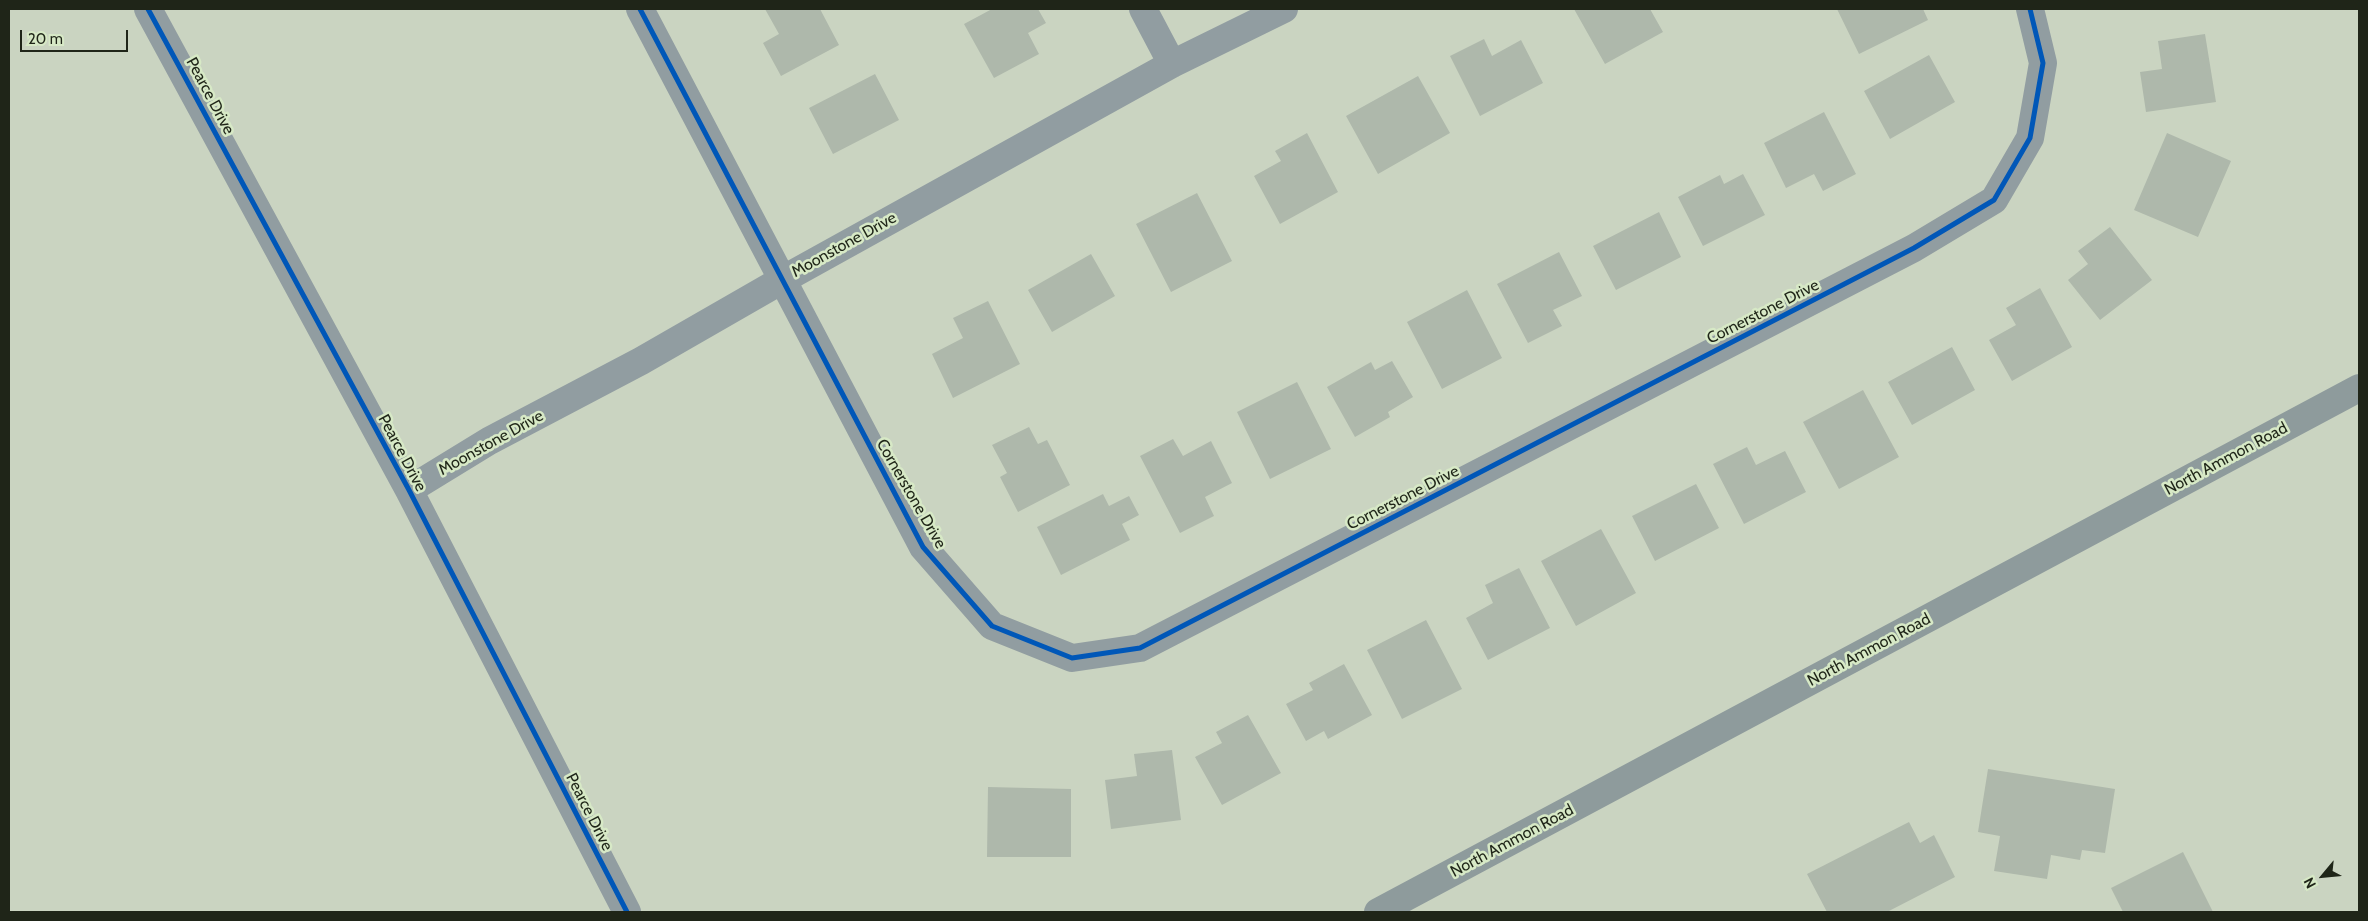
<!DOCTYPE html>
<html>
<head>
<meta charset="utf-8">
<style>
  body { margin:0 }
  #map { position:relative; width:2368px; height:921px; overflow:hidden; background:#cad4c1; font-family:Cabin,sans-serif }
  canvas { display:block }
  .frame { position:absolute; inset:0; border:10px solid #1f2518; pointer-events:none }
  .north { position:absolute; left:2298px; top:851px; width:50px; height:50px; -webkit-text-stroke:4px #d7e9c6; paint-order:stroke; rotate:242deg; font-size:14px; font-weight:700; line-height:20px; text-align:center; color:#1f2518 }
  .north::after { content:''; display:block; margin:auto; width:18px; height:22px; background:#1f2518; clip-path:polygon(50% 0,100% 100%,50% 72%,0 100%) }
  .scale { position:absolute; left:20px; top:30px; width:108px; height:22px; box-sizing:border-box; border:2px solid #1f2518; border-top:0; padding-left:6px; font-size:15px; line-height:18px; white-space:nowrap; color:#1f2518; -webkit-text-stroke:4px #d7e9c6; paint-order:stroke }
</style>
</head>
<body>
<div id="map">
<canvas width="2368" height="921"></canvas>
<div class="frame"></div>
<div class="north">N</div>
<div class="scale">20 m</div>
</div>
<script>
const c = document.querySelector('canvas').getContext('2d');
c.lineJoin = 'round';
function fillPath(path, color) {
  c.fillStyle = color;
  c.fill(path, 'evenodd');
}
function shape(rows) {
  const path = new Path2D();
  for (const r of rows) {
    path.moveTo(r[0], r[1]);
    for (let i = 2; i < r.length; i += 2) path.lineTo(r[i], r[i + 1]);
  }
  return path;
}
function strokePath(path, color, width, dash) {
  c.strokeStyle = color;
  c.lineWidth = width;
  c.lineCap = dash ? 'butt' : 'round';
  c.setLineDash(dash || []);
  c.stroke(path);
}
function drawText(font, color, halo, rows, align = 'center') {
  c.font = font + ' Cabin,sans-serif';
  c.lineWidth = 5;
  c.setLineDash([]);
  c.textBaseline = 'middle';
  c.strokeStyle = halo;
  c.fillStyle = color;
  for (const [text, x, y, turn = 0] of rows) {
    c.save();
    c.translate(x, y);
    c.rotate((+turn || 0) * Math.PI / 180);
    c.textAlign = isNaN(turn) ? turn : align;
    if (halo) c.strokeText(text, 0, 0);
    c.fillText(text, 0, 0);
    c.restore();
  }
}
fillPath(shape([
  [765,9,820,9,839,45,781,76,763,43,779,34],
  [992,9,1038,9,1046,23,1028,33,1039,54,994,78,964,24],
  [1574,9,1650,9,1663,32,1605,64],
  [1837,9,1923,9,1928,20,1859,54],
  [2205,34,2216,102,2146,112,2140,72,2162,69,2158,41],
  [1484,39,1492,56,1521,40,1543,83,1480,116,1450,56],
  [1929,55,1955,102,1890,139,1864,91],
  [875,74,899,120,833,154,809,108],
  [1418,76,1450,133,1378,174,1346,116],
  [1824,112,1856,174,1823,191,1814,174,1786,188,1764,143],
  [1307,133,1338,192,1280,224,1254,176,1281,161,1275,151],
  [2167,133,2231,161,2198,237,2134,210],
  [1743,174,1765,215,1703,246,1678,197,1720,175,1724,184],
  [1197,193,1232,261,1171,292,1136,224],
  [1659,212,1681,257,1616,290,1593,246],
  [2110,227,2152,280,2100,320,2068,280,2088,264,2078,251],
  [1559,252,1582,296,1553,310,1562,326,1528,343,1497,284],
  [1091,254,1115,296,1052,332,1028,290],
  [2040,288,2072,347,2012,381,1989,340,2016,325,2006,308],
  [1467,290,1502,358,1442,389,1407,322],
  [988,301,1020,364,953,398,932,354,963,338,953,318],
  [1952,347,1975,390,1912,425,1888,382],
  [1392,361,1413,397,1388,412,1390,417,1355,437,1327,387,1371,362,1375,370],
  [1297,382,1331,449,1270,479,1237,412],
  [1863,390,1899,457,1839,489,1803,422],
  [1029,427,1038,444,1047,440,1070,485,1018,512,1000,477,1007,473,992,445],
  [1173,439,1183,456,1211,441,1232,483,1205,497,1214,516,1180,533,1140,456],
  [1747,447,1756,465,1785,451,1806,492,1744,524,1713,464],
  [1696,484,1719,528,1655,561,1632,516],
  [1103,494,1109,506,1129,496,1139,515,1122,524,1130,540,1061,575,1037,527],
  [1601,529,1636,593,1576,626,1541,561],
  [1519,568,1550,628,1488,660,1466,618,1493,603,1485,585],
  [1426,620,1462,689,1402,719,1367,650],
  [1344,664,1372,715,1328,739,1324,731,1306,741,1286,704,1313,690,1309,683],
  [1248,715,1281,773,1222,805,1195,757,1222,743,1216,732],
  [1172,750,1181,820,1111,829,1105,780,1137,776,1134,754],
  [1988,769,2115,789,2105,853,2082,850,2080,860,2051,855,2047,879,1994,871,2000,836,1978,832],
  [988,787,1071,789,1071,857,987,857],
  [1909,822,1920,843,1934,835,1955,877,1887,912,1827,912,1807,874],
  [2183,852,2213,912,2123,912,2111,888]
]), '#aeb8ab');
strokePath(shape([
  [148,9,409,490,627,912],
  [640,9,923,547,992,626,1072,658,1140,648,1914,248,1994,200,2030,138,2043,63,2030,9],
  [1143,9,1172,64],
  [409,490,489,441,641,361,782,280,1172,64,1284,9]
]), '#919da1', 28);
strokePath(shape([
  [1378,912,2359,388]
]), '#8e9b9c', 28);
strokePath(shape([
  [148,9,409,490,627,912],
  [640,9,923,547,992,626,1072,658,1140,648,1914,248,1994,200,2030,138,2043,63,2030,9]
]), '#0057b8', 5);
drawText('16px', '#1f2518', '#d7e9c6', [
  ["Pearce Drive",210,96,62],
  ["Moonstone Drive",844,245,-29],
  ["Cornerstone Drive",1763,312,-27],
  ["Moonstone Drive",491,443,-29],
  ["Pearce Drive",402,453,62],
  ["North Ammon Road",2226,459,-28],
  ["Cornerstone Drive",911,494,60],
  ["Cornerstone Drive",1403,498,-27],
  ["North Ammon Road",1869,650,-28],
  ["Pearce Drive",589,812,63],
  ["North Ammon Road",1512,841,-28]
]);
</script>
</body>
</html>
